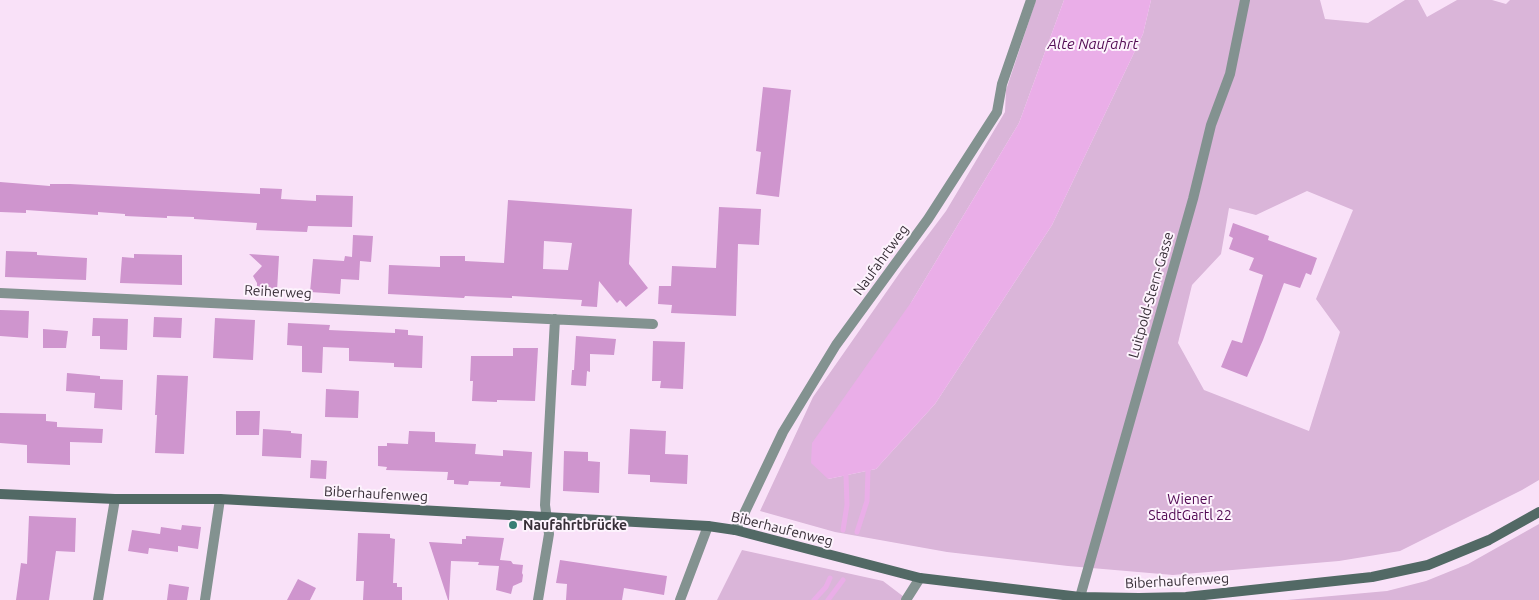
<!DOCTYPE html>
<html>
<head>
<meta charset="utf-8">
<style>
  body { margin:0 }
  canvas { display:block; background:#f9e1f8 }
</style>
</head>
<body>
<canvas width="1539" height="600"></canvas>
<script>
const c = document.querySelector('canvas').getContext('2d');
c.lineJoin = 'round';
function fillPath(path, color) {
  c.fillStyle = color;
  c.fill(path, 'evenodd');
}
function shape(rows) {
  const path = new Path2D();
  for (const r of rows) {
    path.moveTo(r[0], r[1]);
    for (let i = 2; i < r.length; i += 2) path.lineTo(r[i], r[i + 1]);
  }
  return path;
}
function strokePath(path, color, width, dash) {
  c.strokeStyle = color;
  c.lineWidth = width;
  c.lineCap = dash ? 'butt' : 'round';
  c.setLineDash(dash || []);
  c.stroke(path);
}
function drawText(font, color, halo, rows, align = 'center') {
  c.font = font + ' Ubuntu,sans-serif';
  c.lineWidth = 4;
  c.setLineDash([]);
  c.textBaseline = 'middle';
  c.strokeStyle = halo;
  c.fillStyle = color;
  for (const [text, x, y, turn = 0] of rows) {
    c.save();
    c.translate(x, y);
    c.rotate((+turn || 0) * Math.PI / 180);
    c.textAlign = isNaN(turn) ? turn : align;
    if (halo) c.strokeText(text, 0, 0);
    c.fillText(text, 0, 0);
    c.restore();
  }
}
fillPath(shape([
  [1036,0,1064,0,1019,123,912,301,828,479,876,469,935,404,1052,225,1143,34,1151,0,1320,0,1325,19,1368,23,1405,0,1418,0,1427,17,1457,0,1492,0,1506,4,1510,0,1539,0,1539,480,1522,490,1400,551,1339,561,1173,575,1068,566,947,552,835,532,760,511,813,397,901,271,946,211,1005,112,1006,90],
  [1307,191,1353,210,1316,299,1340,332,1309,431,1204,390,1178,343,1192,285,1221,254,1229,208,1256,215],
  [1539,524,1539,600,1287,600,1387,591,1426,581,1468,564],
  [742,550,883,581,908,600,717,600]
]), '#dab5d9');
fillPath(shape([
  [1064,0,1151,0,1143,34,1052,225,935,404,876,469,828,479,811,463,812,443,912,301,1019,123]
]), '#eaaee8');
strokePath(shape([
  [843,530,847,505,846,475],
  [857,532,867,501,868,470],
  [814,600,826,587,830,578],
  [828,600,843,580]
]), '#eaaee8', 5);
fillPath(shape([
  [763,87,791,90,779,197,756,194,761,152,756,151],
  [0,182,50,186,50,184,70,184,260,194,260,188,282,189,281,199,316,201,316,195,353,196,352,227,308,226,307,232,256,230,257,223,194,219,194,217,167,216,167,218,125,216,125,214,98,212,98,215,26,210,26,213,0,212],
  [508,200,632,209,629,264,648,288,626,307,620,300,617,303,599,281,597,307,581,306,582,300,512,296,512,298,465,296,464,298,388,294,389,265,440,267,440,256,465,256,465,261,504,263],
  [544,241,572,243,568,270,543,269],
  [719,207,761,209,759,245,738,244,736,316,671,313,672,305,658,304,659,286,671,286,672,266,716,268],
  [1233,223,1269,236,1268,240,1317,258,1311,275,1306,273,1300,288,1284,283,1263,340,1247,377,1221,367,1232,340,1242,343,1263,275,1249,270,1254,258,1229,249,1233,238,1229,236],
  [353,235,373,236,371,262,360,261,359,280,341,279,340,294,310,292,313,259,344,261,345,256,352,257],
  [6,251,37,252,37,255,87,258,86,280,5,277],
  [134,254,182,255,182,285,120,283,122,257,134,258],
  [249,254,279,256,277,291,257,290,257,283,253,276,262,266],
  [0,310,29,311,28,338,0,336],
  [154,317,182,318,181,338,153,337],
  [93,318,128,319,127,350,100,349,100,336,92,336],
  [215,318,255,320,253,360,213,358],
  [288,323,330,325,329,330,395,333,395,329,408,330,408,335,423,336,422,368,394,367,394,363,349,361,349,348,323,347,322,373,302,372,302,346,287,345],
  [43,329,68,331,66,348,43,348],
  [576,336,616,339,614,355,590,354,590,372,587,371,586,386,571,385,572,370,574,370],
  [653,341,685,342,683,389,660,388,661,381,652,381],
  [513,348,538,348,535,401,497,400,497,402,472,401,473,381,470,381,471,356,513,356],
  [67,373,100,376,100,379,123,380,122,410,94,408,95,393,66,391],
  [157,375,188,376,184,454,155,453,157,415,155,415],
  [326,389,359,391,358,418,325,417],
  [236,411,260,411,259,435,236,435],
  [0,413,46,414,46,421,57,422,57,427,103,429,102,443,70,442,70,465,27,463,27,445,0,443],
  [263,429,291,431,291,433,302,434,301,458,262,456],
  [630,429,666,431,665,454,688,455,687,484,650,482,650,475,628,474],
  [409,431,435,432,435,442,476,444,475,454,503,456,503,450,532,452,530,488,500,486,501,482,469,481,468,485,454,484,454,480,447,480,448,472,386,470,387,467,378,466,378,446,387,446,387,443,408,444],
  [564,451,588,452,588,461,600,462,599,493,563,491],
  [311,460,327,461,326,479,310,478],
  [29,516,76,518,75,552,56,551,49,600,16,600,21,563,27,564],
  [182,525,201,527,198,549,178,546,178,552,149,548,148,554,128,551,132,530,160,534,161,527,181,530],
  [358,533,390,534,390,538,395,539,393,583,397,583,397,587,402,587,402,600,363,600,364,581,356,581],
  [466,536,504,538,500,560,511,561,513,564,523,565,522,573,523,575,522,582,513,586,511,594,496,590,499,566,478,565,479,562,451,561,449,600,448,600,429,542,462,544,462,539,466,539],
  [560,560,667,576,664,595,624,588,622,600,566,600,567,584,556,583],
  [298,579,316,588,310,600,287,600],
  [169,584,189,587,187,600,167,600]
]), '#cf95ce');
strokePath(shape([
  [0,293,653,324],
  [735,530,742,518,783,432,836,345,928,219,997,112,1002,84,1031,0],
  [1080,597,1193,199,1211,125,1230,74,1245,0],
  [98,600,115,499],
  [205,600,220,499],
  [538,600,549,534,545,505,555,319],
  [680,600,708,526],
  [906,600,920,578]
]), '#839290', 10);
strokePath(shape([
  [0,494,115,499,220,499,708,526,735,530,920,578,1080,597,1139,598,1186,597,1372,577,1428,565,1489,540,1539,512]
]), '#526965', 10);
for (const [x, y, r, color] of [
  [513,525,5,"#377e75"]
]) {
  const dot = new Path2D();
  dot.arc(x, y, r, 0, 2 * Math.PI);
  c.fillStyle = color;
  c.fill(dot);
  strokePath(dot, '#fdf3fd', 2);
}
drawText('14px', '#372e37', '#fdf3fd', [
  ["Naufahrtweg",881,260,-54],
  ["Reiherweg",278,292,3],
  ["Luitpold-Stern-Gasse",1151,295,-74],
  ["Biberhaufenweg",376,494,3],
  ["Biberhaufenweg",782,529,14],
  ["Biberhaufenweg",1177,581,-3]
]);
drawText('14px', '#500852', '#fdf3fd', [
  ["Wiener",1190,499],
  ["StadtGartl 22",1190,515]
]);
drawText('bold 14px', '#372e37', '#fdf3fd', [
  ["Naufahrtbrücke",523,525]
], 'left');
drawText('italic 15px', '#530c54', '#fdf3fd', [
  ["Alte Naufahrt",1093,44]
]);
</script>
</body>
</html>
